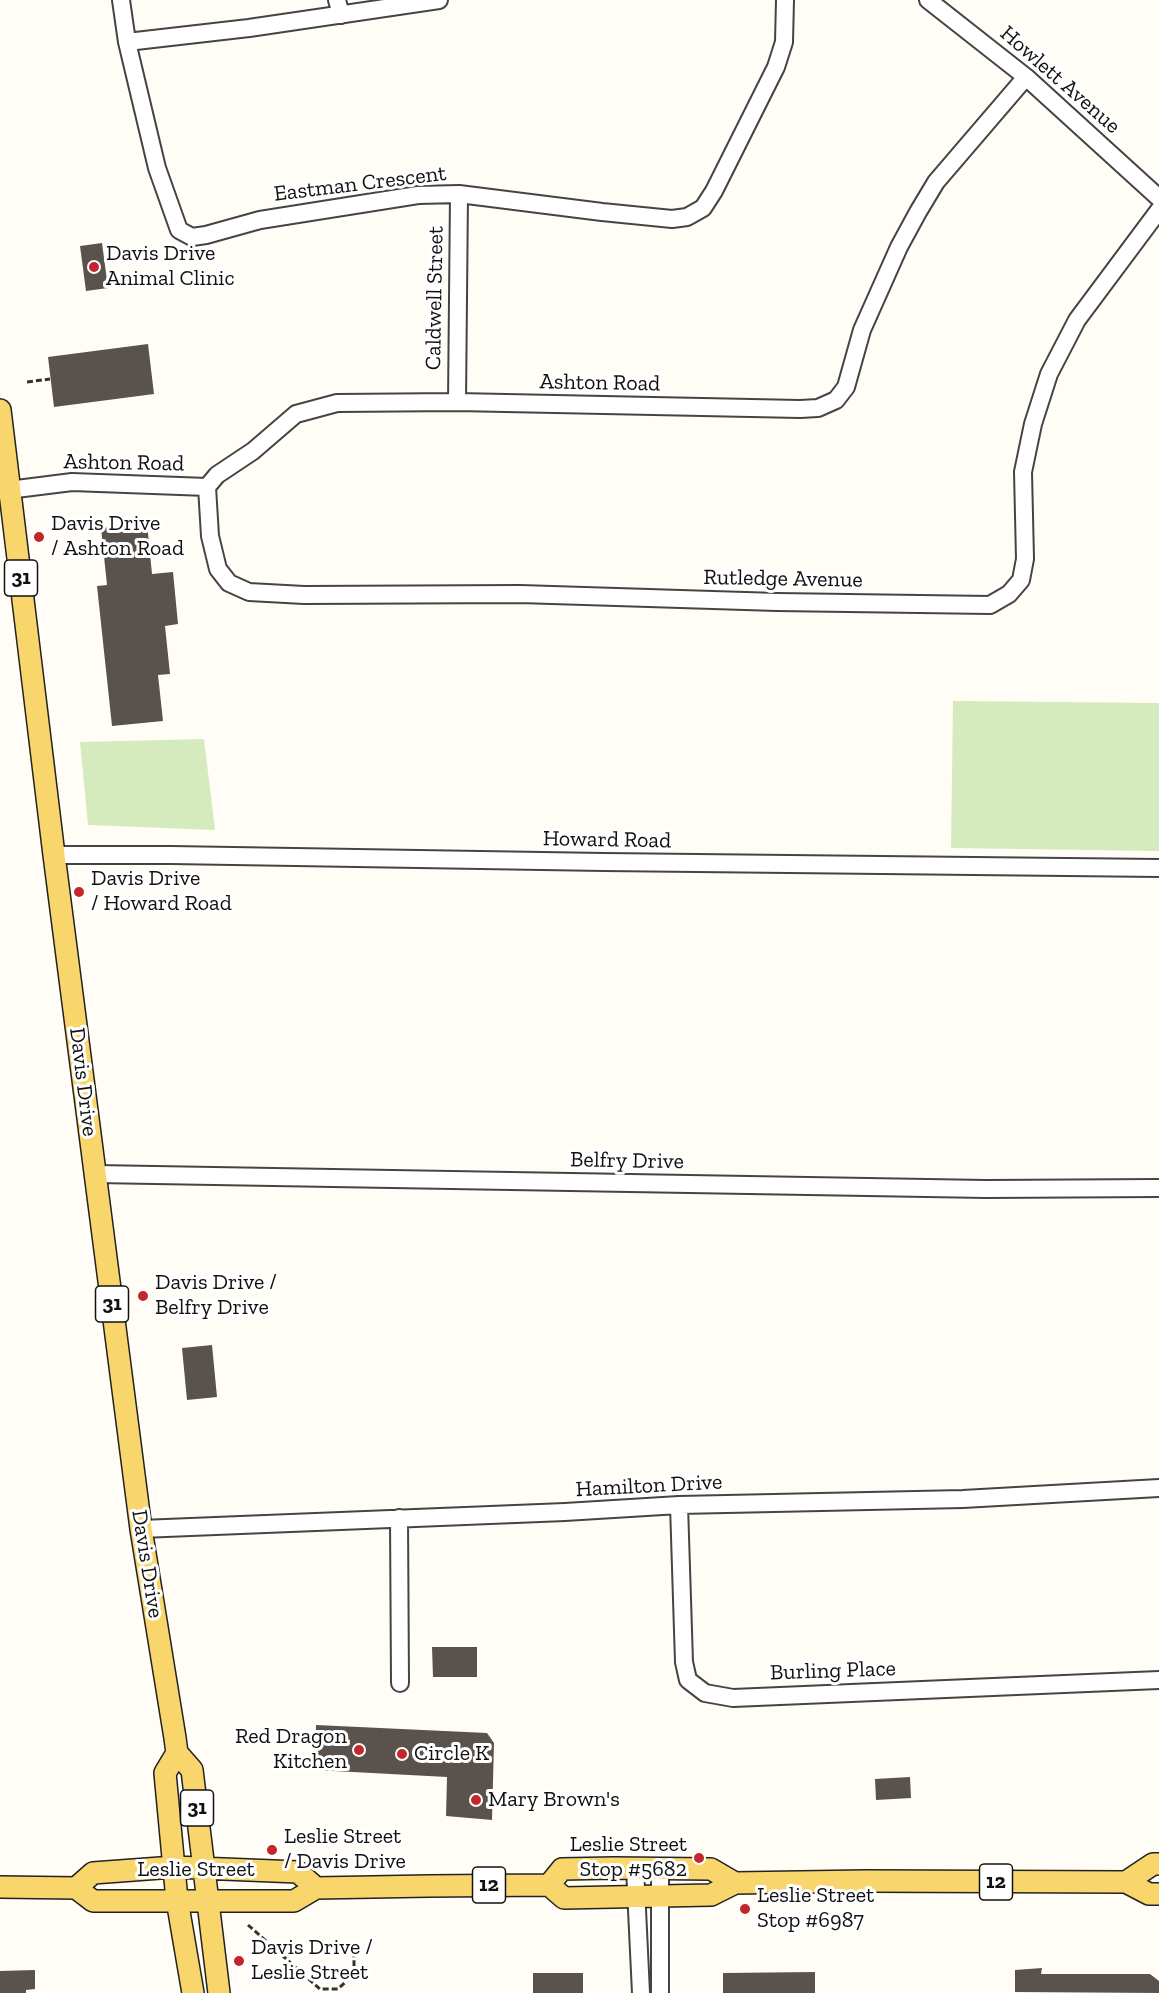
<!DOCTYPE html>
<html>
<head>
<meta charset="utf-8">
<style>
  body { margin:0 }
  canvas { display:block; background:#fffdf5 }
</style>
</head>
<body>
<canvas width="1159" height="1993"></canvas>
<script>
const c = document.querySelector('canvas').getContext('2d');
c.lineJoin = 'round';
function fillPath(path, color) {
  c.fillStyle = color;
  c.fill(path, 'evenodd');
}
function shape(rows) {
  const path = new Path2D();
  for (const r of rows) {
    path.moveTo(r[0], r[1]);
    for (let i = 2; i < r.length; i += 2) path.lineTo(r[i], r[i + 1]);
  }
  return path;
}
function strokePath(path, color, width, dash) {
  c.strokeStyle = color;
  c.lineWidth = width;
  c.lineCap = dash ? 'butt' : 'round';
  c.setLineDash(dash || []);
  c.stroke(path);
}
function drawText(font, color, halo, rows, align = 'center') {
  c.font = font + ' "Zilla Slab",serif';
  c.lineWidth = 6;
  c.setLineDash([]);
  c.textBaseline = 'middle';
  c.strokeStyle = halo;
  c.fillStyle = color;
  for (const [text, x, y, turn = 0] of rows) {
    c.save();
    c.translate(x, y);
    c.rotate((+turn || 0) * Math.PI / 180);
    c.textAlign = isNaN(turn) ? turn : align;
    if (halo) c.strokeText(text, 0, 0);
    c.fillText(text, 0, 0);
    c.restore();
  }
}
fillPath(shape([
  [953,701,1159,703,1159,851,951,848],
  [204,739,215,830,88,825,80,742]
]), '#d5ebbd');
fillPath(shape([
  [102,243,108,288,86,291,80,246],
  [148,344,154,394,54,407,48,357],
  [147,523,152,574,173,572,178,624,165,626,170,674,158,675,163,721,112,726,97,586,107,585,101,528],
  [212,1345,217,1397,187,1400,182,1348],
  [432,1647,477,1647,477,1677,433,1677],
  [316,1725,487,1733,494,1743,492,1820,446,1816,447,1777,315,1770],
  [910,1777,911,1798,876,1800,875,1779],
  [1042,1968,1041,1974,1150,1974,1159,1981,1159,1993,1015,1992,1015,1970],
  [35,1970,35,1989,26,1990,26,1993,0,1993,0,1971],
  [815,1972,815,1993,723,1993,723,1973],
  [533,1973,583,1973,583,1993,533,1993]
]), '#5a524d');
const minor = shape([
  [121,0,127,42,157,168,179,230,192,237,206,235,260,220,418,195,459,194,602,212,672,219,687,217,703,208,714,191,776,67,784,42,785,0],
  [337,0,341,15],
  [928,0,1026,77,1159,198],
  [127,42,249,28,439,0],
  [457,402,459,194],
  [207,487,210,536,218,569,229,583,249,592,304,595,520,594,777,602,990,605,1009,594,1021,580,1025,559,1023,472,1033,424,1049,374,1077,320,1159,210],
  [207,487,217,475,253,451,296,414,337,403,457,402,800,409,818,408,836,400,846,387,862,330,899,247,918,212,936,182,1026,77],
  [0,491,72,482,207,487],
  [54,855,171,855,604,862,1159,868],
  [95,1174,986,1189,1159,1188],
  [679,1505,684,1662,688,1680,705,1693,733,1698,1159,1680],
  [399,1518,400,1683],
  [141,1529,565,1512,679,1505,963,1499,1159,1488],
  [635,1868,641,1993],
  [660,1868,660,1993]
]);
const major = shape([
  [0,410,54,855,141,1529,175,1738,177,1753,165,1773,177,1900,193,1993],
  [177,1753,192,1770,219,1993],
  [1126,1882,1153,1864,1159,1864],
  [549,1885,562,1869,614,1868,711,1869,735,1883],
  [0,1887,76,1888,93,1901,294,1901,316,1888,429,1886,549,1885,564,1898,711,1895,735,1883,865,1881,1126,1882,1149,1894,1159,1894],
  [76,1888,93,1873,174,1867,298,1872,316,1888]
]);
strokePath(minor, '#444', 20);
strokePath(major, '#222', 24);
strokePath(shape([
  [27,382,50,379],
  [248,1925,320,1989,338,1989,354,1974,354,1956]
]), '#333', 3, [6, 3]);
strokePath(minor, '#fff', 16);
strokePath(major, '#f9d66b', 21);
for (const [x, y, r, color] of [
  [94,267,6,"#c4262e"],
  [39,537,6,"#c4262e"],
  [79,892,6,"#c4262e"],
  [143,1296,6,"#c4262e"],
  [359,1750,6,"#c4262e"],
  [402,1754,6,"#c4262e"],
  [476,1800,6,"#c4262e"],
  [272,1850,6,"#c4262e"],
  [699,1858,6,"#c4262e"],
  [745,1909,6,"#c4262e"],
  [239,1961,6,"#c4262e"]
]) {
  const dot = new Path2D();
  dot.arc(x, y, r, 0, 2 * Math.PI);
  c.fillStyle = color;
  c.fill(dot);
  strokePath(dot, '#fff', 2);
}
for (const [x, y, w] of [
  [21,578,33],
  [112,1304,33],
  [197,1808,33],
  [996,1882,33],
  [489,1885,33]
]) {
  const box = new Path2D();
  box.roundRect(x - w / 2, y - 18, w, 36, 4.5);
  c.fillStyle = '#fff';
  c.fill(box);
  strokePath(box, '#111', 1.5);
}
drawText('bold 21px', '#111', null, [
  ["31",21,578],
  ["31",112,1304],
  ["31",197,1808],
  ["12",996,1882],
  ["12",489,1885]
]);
drawText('22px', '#111', '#fff', [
  ["Howlett Avenue",1060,80,41],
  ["Eastman Crescent",360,184,-7],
  ["Caldwell Street",435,298,-89],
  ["Ashton Road",600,383,1],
  ["Ashton Road",124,463,1],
  ["Rutledge Avenue",783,579,1],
  ["Howard Road",607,840,1],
  ["Davis Drive",83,1082,83],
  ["Belfry Drive",627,1161,1],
  ["Hamilton Drive",649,1486,-3],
  ["Davis Drive",147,1564,81],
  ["Burling Place",833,1671,-2],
  ["Leslie Street",196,1870]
]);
drawText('22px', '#111', '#fff', [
  ["Davis Drive",106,254],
  ["Animal Clinic",106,279],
  ["Davis Drive",51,524],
  ["/ Ashton Road",51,549],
  ["Davis Drive",91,879],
  ["/ Howard Road",91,904],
  ["Davis Drive /",155,1283],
  ["Belfry Drive",155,1308],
  ["Red Dragon",347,1737,"right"],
  ["Kitchen",347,1762,"right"],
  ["Circle K",414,1754],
  ["Mary Brown's",488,1800],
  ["Leslie Street",284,1837],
  ["/ Davis Drive",284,1862],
  ["Leslie Street",687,1845,"right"],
  ["Stop #5682",687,1870,"right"],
  ["Leslie Street",757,1896],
  ["Stop #6987",757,1921],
  ["Davis Drive /",251,1948],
  ["Leslie Street",251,1973]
], 'left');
</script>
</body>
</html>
